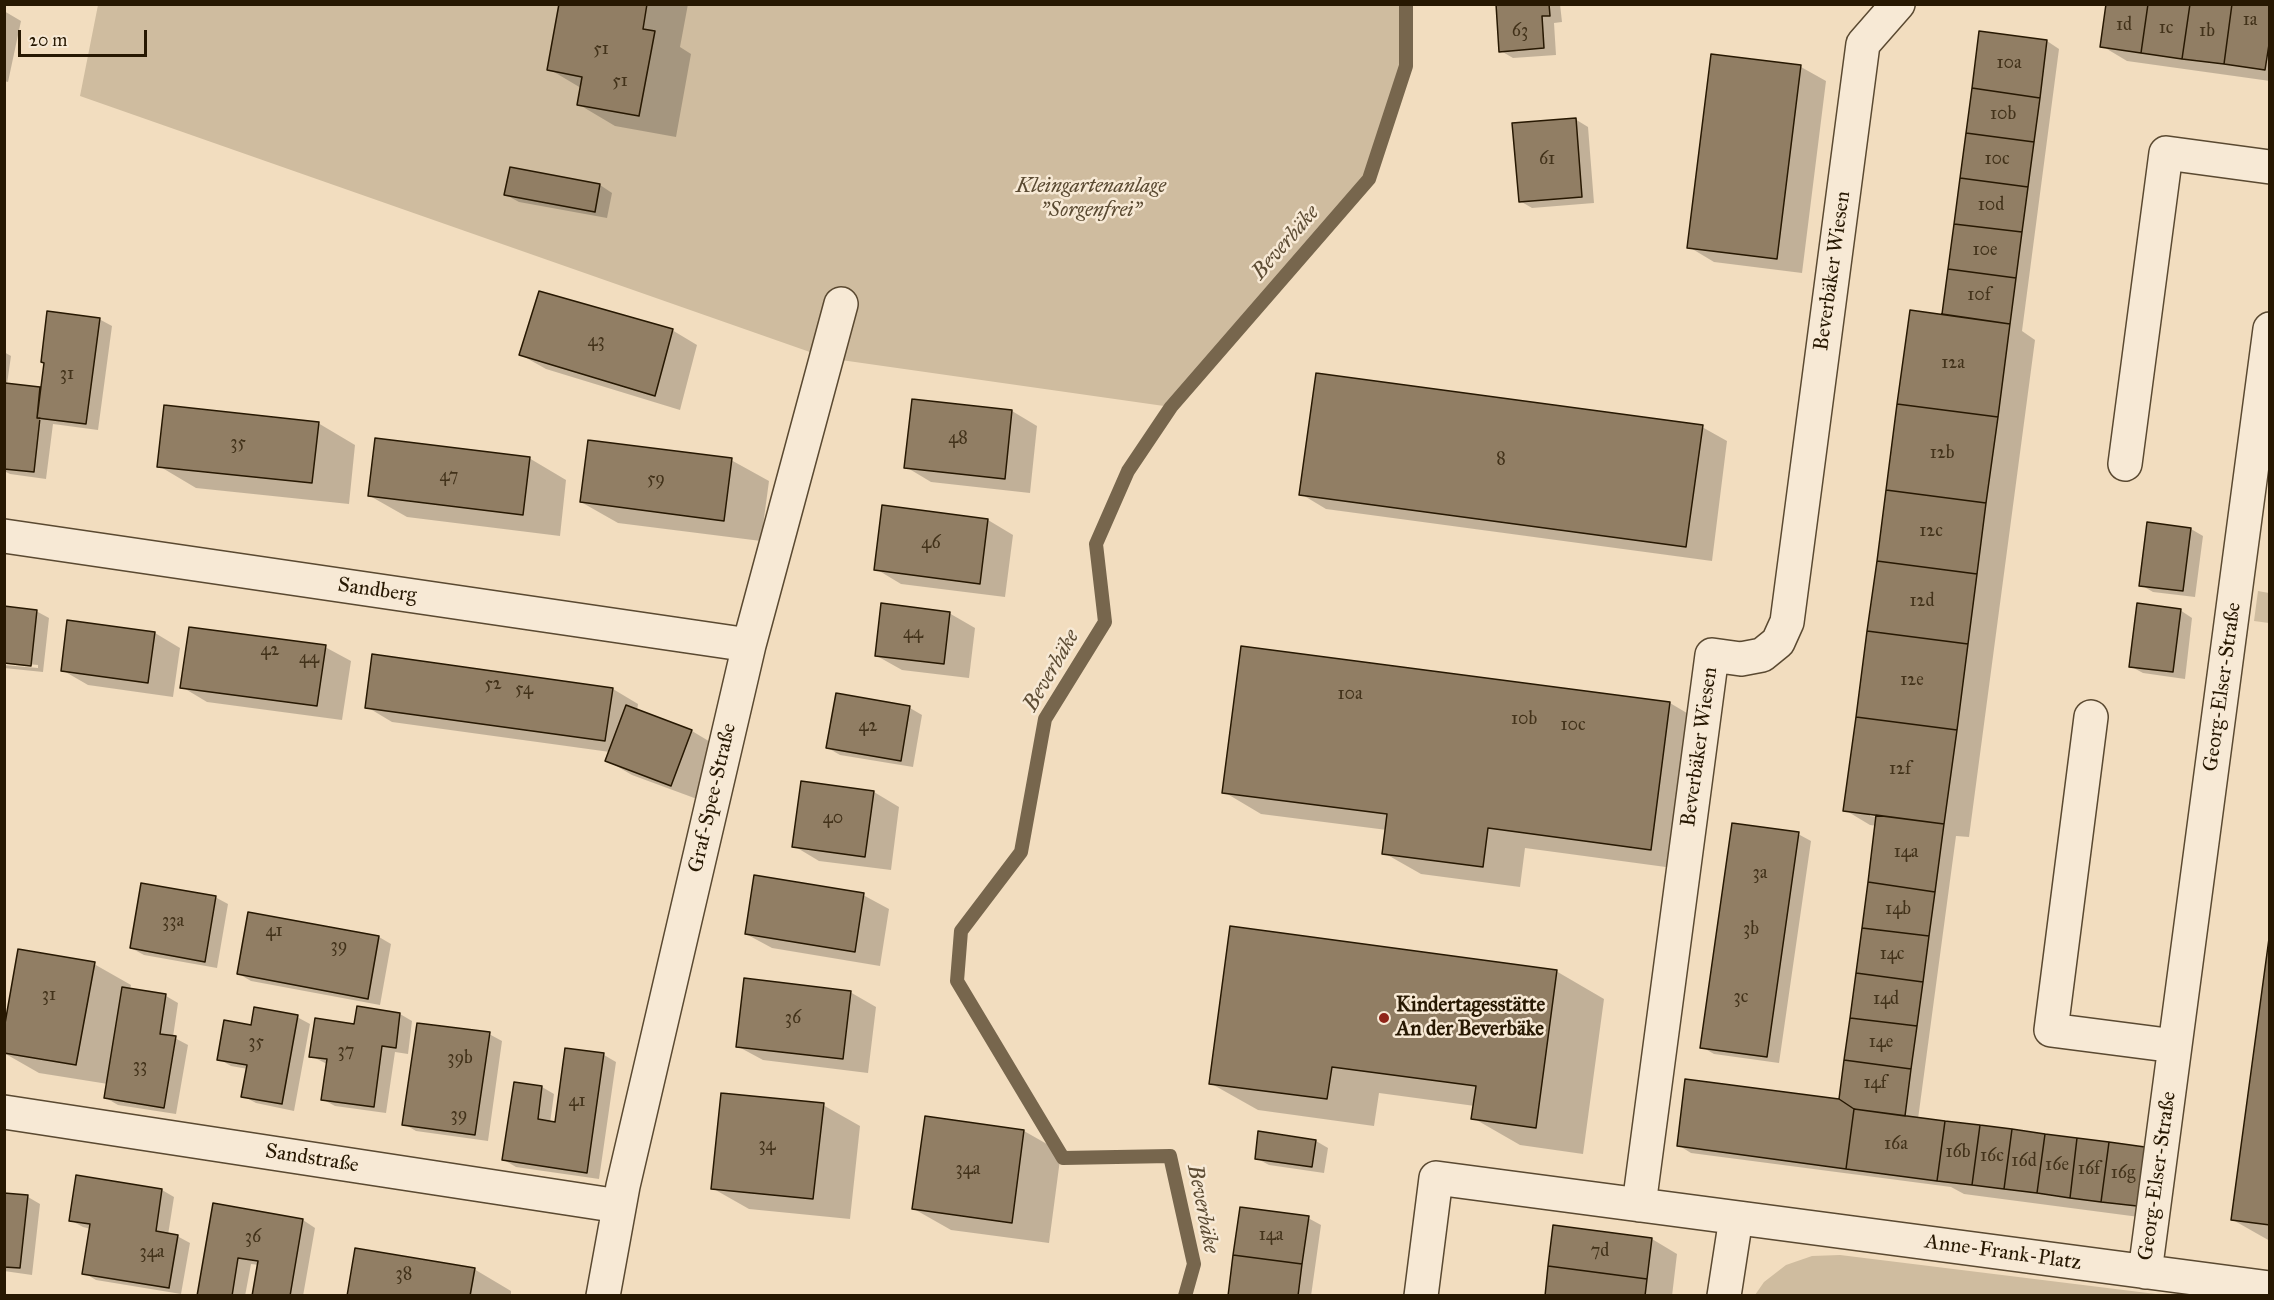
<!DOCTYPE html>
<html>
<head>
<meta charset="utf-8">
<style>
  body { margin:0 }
  #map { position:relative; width:2274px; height:1300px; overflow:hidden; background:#f2ddbf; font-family:"IM FELL Great Primer",serif }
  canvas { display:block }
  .frame { position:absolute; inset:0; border:6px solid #271802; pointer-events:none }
  .scale { position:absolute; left:18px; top:30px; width:129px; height:27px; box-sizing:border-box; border:3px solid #271802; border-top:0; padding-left:8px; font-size:18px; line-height:21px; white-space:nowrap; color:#271802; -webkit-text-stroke:4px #f7e9d5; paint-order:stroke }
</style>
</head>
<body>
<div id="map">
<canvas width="2274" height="1300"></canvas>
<div class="frame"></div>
<div class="scale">20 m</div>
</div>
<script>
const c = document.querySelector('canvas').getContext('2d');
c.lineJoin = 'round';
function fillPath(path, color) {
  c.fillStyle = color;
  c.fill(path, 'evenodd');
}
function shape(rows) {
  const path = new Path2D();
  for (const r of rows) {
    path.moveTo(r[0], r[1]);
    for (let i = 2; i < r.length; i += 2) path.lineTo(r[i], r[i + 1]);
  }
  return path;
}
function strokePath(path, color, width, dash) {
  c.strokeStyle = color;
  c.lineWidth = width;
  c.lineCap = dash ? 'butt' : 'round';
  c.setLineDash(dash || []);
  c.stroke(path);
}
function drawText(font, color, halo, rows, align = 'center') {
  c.font = font + ' "IM FELL Great Primer",serif';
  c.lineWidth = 5;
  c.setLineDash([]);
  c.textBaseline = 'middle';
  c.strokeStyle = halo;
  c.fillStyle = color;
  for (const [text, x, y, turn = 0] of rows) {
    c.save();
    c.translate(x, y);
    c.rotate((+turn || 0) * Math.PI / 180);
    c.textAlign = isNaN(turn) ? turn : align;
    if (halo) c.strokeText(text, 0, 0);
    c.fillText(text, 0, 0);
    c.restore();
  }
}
fillPath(shape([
  [98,5,1406,5,1406,56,1369,179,1171,407,827,358,80,96],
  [2258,591,2269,593,2269,623,2254,621],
  [1840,1255,2164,1295,1755,1295,1764,1282,1786,1265,1812,1256]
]), '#cfbc9f');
fillPath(shape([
  [561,4,688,4,680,47,691,54,676,137,615,126,578,104,581,88,549,69],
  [1497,4,1560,4,1562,22,1554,23,1556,55,1513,58,1501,51],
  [2270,4,2270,81,2127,61,2102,46],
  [4,11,21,21,8,82,4,81],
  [2047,41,2059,49,2022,331,2035,340,1969,837,1956,836,1918,1119,2144,1149,2162,1220,1964,1194,1951,1187,1691,1153,1678,1145,1840,1101,1877,826,1870,825,1845,810,1950,317,1944,313],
  [1870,813,1878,814,1878,817,1870,816],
  [1801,67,1826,81,1802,273,1714,262,1689,247],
  [1575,119,1588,127,1594,203,1532,208,1520,201],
  [511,169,600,185,612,193,607,218,519,202,506,195],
  [99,319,112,326,98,430,53,424,46,479,10,474,4,471,4,352,11,356,7,384,42,388,46,363],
  [672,330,697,345,680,410,546,369,521,355],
  [1012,411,1037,426,1030,493,931,482,906,467],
  [318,423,355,445,349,504,196,488,159,466],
  [1702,427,1727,441,1712,561,1326,509,1301,494],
  [529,458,566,480,560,536,407,517,370,496],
  [731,460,769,481,761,541,618,523,581,502],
  [988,520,1013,535,1005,597,901,584,876,569],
  [2191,529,2203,536,2195,597,2153,592,2141,585],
  [2180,610,2192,618,2185,679,2143,673,2130,666],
  [36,611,49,618,43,672,4,668,4,665,38,668,38,665,4,662],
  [949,613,975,628,969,678,902,670,877,656],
  [155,633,180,648,173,697,88,685,62,670],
  [325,647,351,661,342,720,207,702,182,687],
  [1243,648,1670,703,1707,725,1688,870,1525,848,1520,887,1421,874,1384,853,1387,830,1261,814,1224,792],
  [613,689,638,704,637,711,692,731,717,746,697,799,632,775,606,760,610,752,392,722,367,707],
  [837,695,910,708,922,715,913,767,840,755,828,748],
  [874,792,899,807,891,870,819,861,794,846],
  [1798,834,1811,841,1779,1063,1714,1054,1702,1047],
  [863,895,889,909,880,966,772,948,746,934],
  [215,897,228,904,217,968,144,955,131,948],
  [250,913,379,937,391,944,380,1005,251,981,239,974],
  [2270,941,2270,1241,2233,1220],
  [94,964,131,985,130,990,166,996,178,1003,173,1037,188,1045,176,1114,118,1105,106,1098,108,1084,39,1073,4,1053],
  [1556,971,1604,999,1583,1154,1520,1145,1473,1118,1475,1106,1379,1093,1374,1126,1258,1110,1210,1083],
  [850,992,876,1007,868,1073,763,1060,737,1046],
  [400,1014,412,1021,408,1054,395,1052,386,1113,335,1106,322,1099,327,1064,311,1056,355,1025],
  [297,1017,310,1024,294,1111,256,1103,243,1096,248,1069,231,1066,219,1059,253,1027],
  [489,1034,502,1041,488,1141,416,1131,404,1124],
  [604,1055,616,1062,599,1179,516,1167,504,1160,542,1087,554,1094,550,1123,556,1123],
  [823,1105,860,1126,850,1219,749,1209,712,1188],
  [1024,1131,1061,1152,1049,1243,951,1230,914,1209],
  [1316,1141,1328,1148,1324,1173,1269,1165,1256,1158],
  [77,1177,162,1190,174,1197,168,1235,177,1236,190,1243,181,1294,96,1280,84,1273,91,1229,83,1227,70,1220],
  [4,1194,28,1197,40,1204,32,1275,4,1271],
  [214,1205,303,1220,315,1228,303,1296,254,1296,259,1265,251,1264,245,1296,198,1295],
  [1308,1218,1321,1225,1311,1296,1230,1296],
  [1555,1227,1652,1239,1677,1254,1672,1296,1546,1296],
  [474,1269,511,1291,511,1296,349,1296]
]), '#0003');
strokePath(shape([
  [1185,1296,1194,1264,1170,1156,1063,1158,957,981,961,931,1021,852,1045,719,1105,622,1096,544,1128,471,1171,407,1369,179,1406,66,1406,4]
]), '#77664d', 14);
const building = shape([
  [559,4,647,4,643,29,655,31,639,116,577,105,582,77,547,70,559,4],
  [1496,4,1549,4,1550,16,1542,16,1544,48,1499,52,1496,4],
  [2106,4,2148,4,2141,53,2100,47,2106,4],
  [2148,4,2190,4,2182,59,2141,53,2148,4],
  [2190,4,2232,4,2224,64,2182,59,2190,4],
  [2232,4,2270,4,2270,38,2265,70,2224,64,2232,4],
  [1979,31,2047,40,2040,98,1972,88,1979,31],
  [1711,54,1801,65,1777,259,1687,248,1711,54],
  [1972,88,2040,98,2034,142,1966,133,1972,88],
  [1576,118,1582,197,1519,202,1512,123,1576,118],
  [1966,133,2034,142,2028,187,1960,178,1966,133],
  [510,167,600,184,595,212,504,195,510,167],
  [1960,178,2028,187,2022,232,1954,224,1960,178],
  [1954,224,2022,232,2016,278,1948,269,1954,224],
  [1948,269,2016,278,2010,324,1942,314,1948,269],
  [539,291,673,329,655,396,519,355,539,291],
  [1910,310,2010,324,1998,417,1897,404,1910,310],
  [47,311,100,318,86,424,37,418,44,363,41,362,47,311],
  [1316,373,1703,425,1686,547,1299,495,1316,373],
  [5,383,40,387,37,418,40,418,34,472,4,469,5,383],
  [912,399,1012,410,1005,479,904,468,912,399],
  [1897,404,1998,417,1986,503,1886,490,1897,404],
  [164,405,319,422,312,483,157,467,164,405],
  [375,438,530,457,523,515,368,496,375,438],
  [588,440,732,458,724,521,580,502,588,440],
  [1886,490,1986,503,1977,574,1877,561,1886,490],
  [882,505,988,519,980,584,874,570,882,505],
  [2147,522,2191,528,2183,591,2139,586,2147,522],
  [1877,561,1977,574,1968,644,1867,631,1877,561],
  [881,603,950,612,944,664,875,656,881,603],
  [2137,603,2181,609,2173,672,2129,667,2137,603],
  [4,606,37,610,31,666,4,663,4,606],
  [67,620,155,632,148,683,61,671,67,620],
  [189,627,326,645,317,706,180,688,189,627],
  [1867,631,1968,644,1957,730,1856,717,1867,631],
  [1241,646,1670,702,1651,850,1488,828,1483,867,1382,854,1387,814,1222,793,1241,646],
  [372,654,613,688,605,741,365,708,372,654],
  [836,693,910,706,901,761,826,748,836,693],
  [626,705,692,730,671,786,605,761,626,705],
  [1856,717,1957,730,1944,824,1843,811,1856,717],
  [801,781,874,791,865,857,792,847,801,781],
  [1876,815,1944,824,1935,892,1868,882,1876,815],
  [1732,823,1799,832,1767,1057,1700,1048,1732,823],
  [754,875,864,893,855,952,745,934,754,875],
  [1868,882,1935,892,1929,936,1862,928,1868,882],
  [141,883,216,896,205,962,130,948,141,883],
  [248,912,379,936,368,999,237,974,248,912],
  [1230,926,1557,970,1536,1128,1471,1119,1476,1086,1332,1067,1327,1099,1209,1084,1230,926],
  [1862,928,1929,936,1923,982,1856,973,1862,928],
  [2270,931,2270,1225,2231,1220,2270,931],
  [18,949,95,962,76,1065,4,1053,4,1029,18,949],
  [1856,973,1923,982,1917,1026,1850,1018,1856,973],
  [744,978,851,991,843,1059,736,1047,744,978],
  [122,987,166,994,160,1034,176,1036,164,1108,104,1098,122,987],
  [357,1006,400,1013,396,1048,382,1046,374,1107,321,1100,327,1059,309,1057,315,1018,354,1024,357,1006],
  [254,1007,298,1015,282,1104,241,1097,247,1065,217,1060,224,1020,251,1025,254,1007],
  [1850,1018,1917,1026,1911,1069,1844,1060,1850,1018],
  [417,1023,490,1032,475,1135,402,1125,417,1023],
  [565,1048,604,1053,587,1173,502,1160,514,1082,542,1086,538,1119,555,1122,565,1048],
  [1844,1060,1911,1069,1905,1116,1854,1109,1839,1099,1844,1060],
  [1685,1079,1839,1099,1854,1109,1846,1169,1677,1146,1685,1079],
  [721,1093,824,1103,813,1199,711,1189,721,1093],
  [1854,1109,1945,1121,1937,1181,1846,1169,1854,1109],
  [925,1116,1024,1130,1012,1223,912,1209,925,1116],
  [1945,1121,1980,1125,1972,1185,1937,1181,1945,1121],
  [1980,1125,2012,1129,2004,1189,1972,1185,1980,1125],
  [2012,1129,2045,1134,2037,1193,2004,1189,2012,1129],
  [1258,1131,1316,1140,1312,1167,1255,1159,1258,1131],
  [2045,1134,2077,1138,2070,1198,2037,1193,2045,1134],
  [2077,1138,2109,1142,2101,1202,2070,1198,2077,1138],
  [2109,1142,2145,1147,2137,1206,2101,1202,2109,1142],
  [76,1175,162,1189,156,1231,178,1235,169,1288,82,1274,90,1224,69,1221,76,1175],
  [4,1193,28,1195,20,1268,4,1267,4,1193],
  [213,1203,303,1219,290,1296,252,1296,258,1261,238,1258,232,1296,197,1296,213,1203],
  [1240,1207,1309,1216,1302,1264,1233,1255,1240,1207],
  [1553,1225,1652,1238,1647,1279,1548,1266,1553,1225],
  [355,1248,475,1268,470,1296,347,1296,355,1248],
  [1233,1255,1302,1264,1298,1296,1228,1296,1233,1255],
  [1548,1266,1647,1279,1645,1296,1545,1296,1548,1266]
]);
fillPath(building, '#917e64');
strokePath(building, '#271802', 1.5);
const street = shape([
  [2125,464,2166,153,2270,167],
  [4,536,749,645],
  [2091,717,2051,1030,2175,1046],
  [4,1112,619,1206],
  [1639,1205,1712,655,1741,659,1762,655,1778,642,1787,622,1863,44,1898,4],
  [2145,1272,2270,329],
  [603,1296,623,1186,749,645,841,304],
  [1421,1296,1436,1178,2270,1288],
  [1724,1296,1736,1218]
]);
strokePath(street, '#5a4931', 36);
strokePath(street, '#f7e9d5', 33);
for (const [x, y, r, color] of [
  [1384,1018,6,"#8f2418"]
]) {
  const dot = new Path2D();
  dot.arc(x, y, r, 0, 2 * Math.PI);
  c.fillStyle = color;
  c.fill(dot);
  strokePath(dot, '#f7e9d5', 2);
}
drawText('18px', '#42321a', null, [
  ["1a",2250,21],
  ["1d",2124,26],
  ["1c",2166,29],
  ["63",1520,32],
  ["1b",2207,32],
  ["51",601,50],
  ["10a",2009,64],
  ["51",620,82],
  ["10b",2003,115],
  ["61",1547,160],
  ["10c",1997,160],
  ["10d",1991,206],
  ["10e",1985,251],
  ["10f",1979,296],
  ["43",596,342],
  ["12a",1953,364],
  ["31",67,375],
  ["48",958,439],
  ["35",238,444],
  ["12b",1942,454],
  ["8",1501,460],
  ["47",449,477],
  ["59",656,480],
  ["12c",1931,532],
  ["46",931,544],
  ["12d",1922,602],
  ["44",913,634],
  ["42",270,651],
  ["44",309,659],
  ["12e",1912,681],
  ["52",493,685],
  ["54",524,690],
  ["10a",1350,695],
  ["10b",1524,720],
  ["10c",1573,726],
  ["42",868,727],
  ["12f",1900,770],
  ["40",833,819],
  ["14a",1906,853],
  ["3a",1760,874],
  ["14b",1898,910],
  ["33a",173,922],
  ["3b",1751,930],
  ["41",274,932],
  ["39",339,947],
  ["14c",1892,955],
  ["31",49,996],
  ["3c",1741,998],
  ["14d",1886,1000],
  ["36",793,1019],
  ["35",256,1043],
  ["14e",1881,1043],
  ["37",346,1052],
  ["39b",460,1059],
  ["33",140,1067],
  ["14f",1875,1084],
  ["41",577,1102],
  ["39",459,1116],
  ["16a",1896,1145],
  ["34",767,1146],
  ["16b",1958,1153],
  ["16c",1992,1157],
  ["16d",2024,1162],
  ["16e",2057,1166],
  ["34a",968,1170],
  ["16f",2089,1170],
  ["16g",2123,1174],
  ["14a",1271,1236],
  ["36",253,1238],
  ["7d",1600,1252],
  ["34a",152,1253],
  ["38",404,1275]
]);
drawText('italic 21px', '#594931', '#f7e9d5', [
  ["Kleingartenanlage",1091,187],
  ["\"Sorgenfrei\"",1091,211]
]);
drawText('21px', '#271802', '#f7e9d5', [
  ["Beverbäker Wiesen",1833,271,-82],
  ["Sandberg",377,591,8],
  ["Georg-Elser-Straße",2223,687,-82],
  ["Beverbäker Wiesen",1700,747,-82],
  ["Graf-Spee-Straße",713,798,-77],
  ["Sandstraße",312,1159,9],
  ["Georg-Elser-Straße",2158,1176,-82],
  ["Anne-Frank-Platz",2003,1253,8]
]);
drawText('bold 21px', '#271802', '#f7e9d5', [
  ["Kindertagesstätte",1396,1006],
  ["An der Beverbäke",1396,1030]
], 'left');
drawText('italic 22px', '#5d4c34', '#f7e9d5', [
  ["Beverbäke",1286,243,-49],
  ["Beverbäke",1052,671,-60],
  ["Beverbäke",1202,1209,79]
]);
</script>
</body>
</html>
